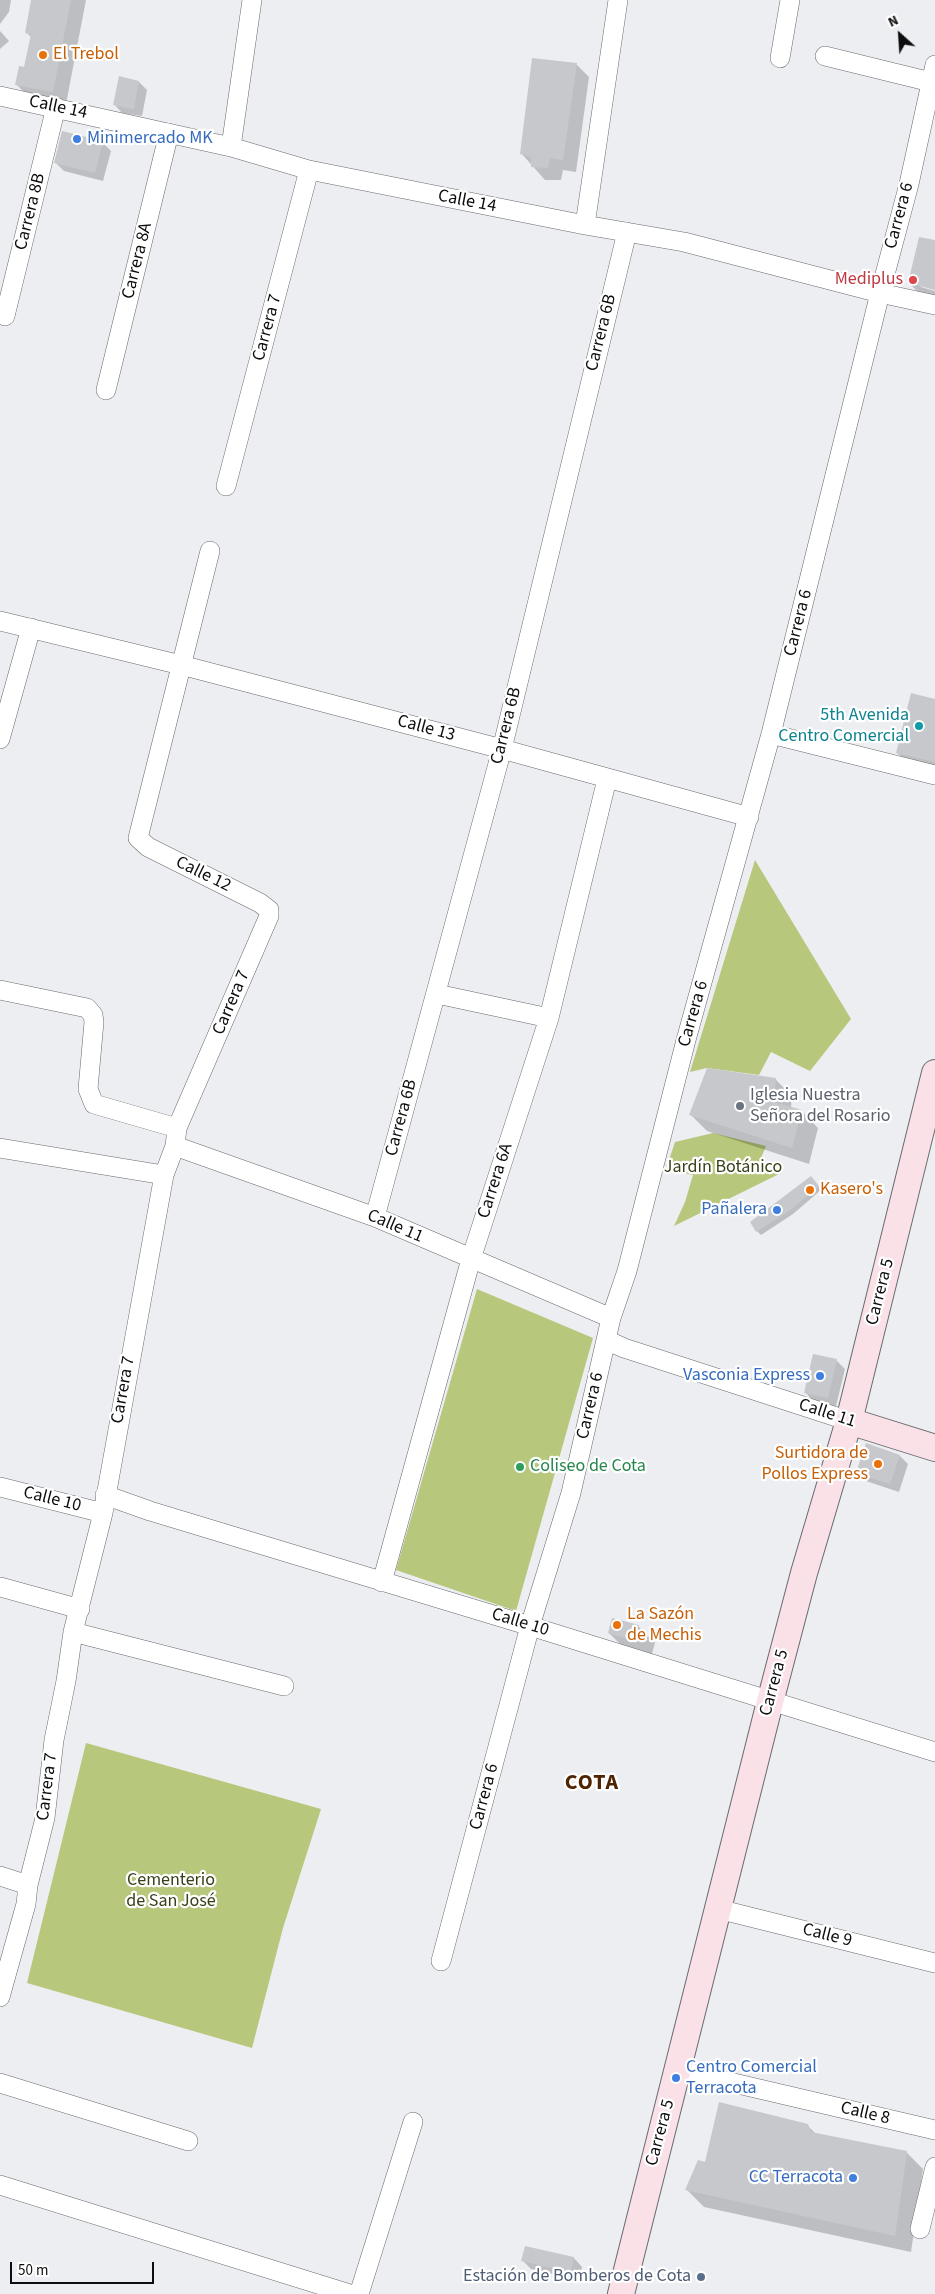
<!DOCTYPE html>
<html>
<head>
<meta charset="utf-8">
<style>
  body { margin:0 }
  #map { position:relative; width:935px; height:2294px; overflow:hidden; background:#edeef2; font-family:"Source Sans 3",sans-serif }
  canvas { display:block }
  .north { position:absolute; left:875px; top:10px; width:50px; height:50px; -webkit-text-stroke:4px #fff; paint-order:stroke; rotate:334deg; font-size:14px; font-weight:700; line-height:20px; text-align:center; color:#0d0d0f }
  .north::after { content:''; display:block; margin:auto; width:18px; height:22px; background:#0d0d0f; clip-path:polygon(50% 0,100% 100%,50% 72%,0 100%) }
  .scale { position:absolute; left:10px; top:2262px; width:144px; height:22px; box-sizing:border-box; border:2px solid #0d0d0f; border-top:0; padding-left:6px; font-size:15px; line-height:18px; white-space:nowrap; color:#0d0d0f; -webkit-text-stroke:4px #fff; paint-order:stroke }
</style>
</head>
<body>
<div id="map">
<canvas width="935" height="2294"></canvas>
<div class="north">N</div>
<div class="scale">50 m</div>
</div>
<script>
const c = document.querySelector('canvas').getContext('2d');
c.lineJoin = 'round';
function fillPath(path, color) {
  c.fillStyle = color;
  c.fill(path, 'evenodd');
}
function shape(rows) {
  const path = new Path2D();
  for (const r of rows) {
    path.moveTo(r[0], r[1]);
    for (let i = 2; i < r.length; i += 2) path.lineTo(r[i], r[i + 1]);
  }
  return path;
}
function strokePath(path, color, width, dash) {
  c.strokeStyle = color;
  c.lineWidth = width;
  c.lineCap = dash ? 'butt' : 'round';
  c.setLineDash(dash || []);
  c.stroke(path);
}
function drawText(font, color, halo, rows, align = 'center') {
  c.font = font + ' "Source Sans 3",sans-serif';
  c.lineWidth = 4.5;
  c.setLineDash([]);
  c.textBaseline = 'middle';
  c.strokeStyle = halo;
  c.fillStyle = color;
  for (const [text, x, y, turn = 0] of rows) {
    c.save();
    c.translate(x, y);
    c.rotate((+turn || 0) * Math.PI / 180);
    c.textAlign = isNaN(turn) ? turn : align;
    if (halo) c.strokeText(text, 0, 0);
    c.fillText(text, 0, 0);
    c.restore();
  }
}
fillPath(shape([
  [755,860,851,1019,810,1071,771,1052,759,1075,707,1068,690,1072],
  [713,1133,766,1146,758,1165,781,1173,674,1226,685,1202,693,1175,666,1169,675,1142],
  [477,1289,593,1338,516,1611,396,1570],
  [86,1743,321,1809,283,1928,252,2048,27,1983]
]), '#b7c77c');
fillPath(shape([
  [0,0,11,0,9,12,0,24],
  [32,0,86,0,66,104,30,98,17,85,25,69,31,37,26,32],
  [0,31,9,41,0,49],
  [576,64,589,77,576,172,563,170,561,180,545,180,521,153],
  [139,82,147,90,142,116,122,113,114,104],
  [103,143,111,151,103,181,64,171,55,162],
  [935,242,935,288,921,285,921,287,935,291,935,297,920,294,909,283],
  [935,700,935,768,906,761,897,753],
  [775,1079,792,1096,791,1108,802,1111,818,1128,809,1164,707,1131,690,1114],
  [815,1182,821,1190,793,1214,761,1235,757,1231],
  [836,1360,845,1369,836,1406,813,1401,805,1392],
  [900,1456,908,1464,899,1492,866,1481,857,1472],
  [638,1626,655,1643,651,1657,626,1650,609,1633],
  [807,2125,816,2134,906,2152,923,2169,911,2252,704,2207,687,2190,706,2163],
  [526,2248,574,2258,582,2267,579,2280,531,2269,523,2261]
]), '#0003');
fillPath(shape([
  [31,0,71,0,53,92,15,85,19,66,24,67,31,34,25,33],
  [532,58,577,63,563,160,550,158,548,168,531,167,531,157,520,154],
  [119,76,139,81,134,109,113,105],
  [62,131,103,141,95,173,54,163],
  [919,237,935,240,935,290,908,283],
  [911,693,935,699,935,762,896,753],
  [707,1068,776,1078,774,1102,802,1110,792,1148,689,1115],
  [811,1176,819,1186,789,1211,756,1232,750,1222],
  [813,1354,837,1359,828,1398,804,1393],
  [866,1443,900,1455,890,1484,856,1473],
  [612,1618,639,1625,634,1641,608,1633],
  [719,2102,808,2124,811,2132,907,2151,895,2236,685,2190,698,2160,705,2162],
  [525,2246,574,2257,571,2272,521,2261]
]), '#c7c8cc');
const street = shape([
  [825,56,931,82],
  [780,58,790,0],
  [0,96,231,147,309,170,585,225,684,242,880,293,935,305],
  [231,147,252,0],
  [585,225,618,0],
  [5,316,56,107],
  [106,390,169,133],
  [226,486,309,170],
  [0,621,181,665,502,749,749,817],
  [771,734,935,775],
  [0,739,31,628],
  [0,990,87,1008,93,1015,94,1022,88,1089,94,1104,177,1128],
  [437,994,549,1018],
  [175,1146,375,1217,611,1318],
  [0,1148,164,1175],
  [375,1217,502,749,627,232],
  [606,1340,624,1348,849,1421],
  [0,1487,103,1513],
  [105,1495,150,1511,530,1626,935,1752],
  [382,1582,471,1259,549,1018,607,779],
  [0,1587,80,1609],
  [73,1632,284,1686],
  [0,1876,28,1885],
  [718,1909,935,1963],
  [441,1961,530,1626,571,1493,611,1318,627,1271,686,1040,771,734,880,293,909,184,935,65],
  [0,1997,26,1904,28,1885,45,1818,54,1740,66,1681,73,1632,103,1513,164,1175,175,1146,177,1128,269,916,269,910,260,903,148,847,138,838,210,551],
  [678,2070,935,2130],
  [0,2083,188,2141],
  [0,2185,350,2294],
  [920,2229,935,2167],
  [359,2294,413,2122]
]);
const secondary = shape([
  [849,1421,935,1448],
  [621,2294,770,1702,804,1573,849,1421,935,1073]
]);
strokePath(street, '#696a6e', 20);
strokePath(secondary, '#696a6e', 28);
strokePath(street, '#fff', 19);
strokePath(secondary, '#fae0e7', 26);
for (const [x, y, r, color] of [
  [43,55,5,"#e8710a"],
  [77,139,5,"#3f7fe0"],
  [913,280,5,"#e0444e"],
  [919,726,5,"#0f9aa8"],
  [740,1106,5,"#6b7280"],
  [810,1190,5,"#e8710a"],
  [777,1210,5,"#3f7fe0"],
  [820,1376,5,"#3f7fe0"],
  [878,1464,5,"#e8710a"],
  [520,1467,5,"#2e9e5b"],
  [617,1625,5,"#e8710a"],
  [676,2078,5,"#3f7fe0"],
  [853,2178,5,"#3f7fe0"],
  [701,2277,5,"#5c6f8a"]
]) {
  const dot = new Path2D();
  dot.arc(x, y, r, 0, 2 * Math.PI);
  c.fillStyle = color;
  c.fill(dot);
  strokePath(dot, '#fff', 2);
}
drawText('18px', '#c56008', '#fff', [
  ["El Trebol",53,55],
  ["Kasero's",820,1190],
  ["Surtidora de",868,1454,"right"],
  ["Pollos Express",868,1475,"right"],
  ["La Sazón",627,1615],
  ["de Mechis",627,1636]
], 'left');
drawText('18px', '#0d0d0f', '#fff', [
  ["Calle 14",58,108,12],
  ["Calle 14",467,202,11],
  ["Carrera 8B",31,212,-76],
  ["Carrera 6",900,216,-75],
  ["Carrera 8A",138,261,-76],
  ["Carrera 7",268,328,-75],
  ["Carrera 6B",602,333,-76],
  ["Carrera 6",799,623,-76],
  ["Carrera 6B",507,726,-76],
  ["Calle 13",426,729,15],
  ["Calle 12",203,875,26],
  ["Carrera 7",232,1003,-67],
  ["Carrera 6",694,1014,-74],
  ["Carrera 6B",402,1118,-75],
  ["Carrera 6A",496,1181,-72],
  ["Calle 11",395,1227,23],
  ["Carrera 5",881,1292,-76],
  ["Carrera 7",124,1390,-80],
  ["Carrera 6",591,1406,-77],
  ["Calle 11",827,1414,18],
  ["Calle 10",52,1500,14],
  ["Calle 10",520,1623,17],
  ["Carrera 5",775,1683,-75],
  ["Carrera 7",48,1787,-83],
  ["Carrera 6",485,1797,-75],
  ["Calle 9",827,1936,14],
  ["Calle 8",865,2114,13],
  ["Carrera 5",661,2133,-75]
]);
drawText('18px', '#366cbe', '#fff', [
  ["Minimercado MK",87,139,"left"],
  ["Pañalera",767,1210],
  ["Vasconia Express",810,1376],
  ["Centro Comercial",686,2068,"left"],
  ["Terracota",686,2089,"left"],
  ["CC Terracota",843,2178]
], 'right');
drawText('18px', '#be3a42', '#fff', [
  ["Mediplus",903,280]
], 'right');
drawText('18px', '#0d838f', '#fff', [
  ["5th Avenida",909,716],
  ["Centro Comercial",909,737]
], 'right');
drawText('18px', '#5b616d', '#fff', [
  ["Iglesia Nuestra",750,1096],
  ["Señora del Rosario",750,1117]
], 'left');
drawText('18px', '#394119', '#fff', [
  ["Jardín Botánico",723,1168],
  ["Cementerio",171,1881],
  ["de San José",171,1902]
]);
drawText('18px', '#27864d', '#fff', [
  ["Coliseo de Cota",530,1467]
], 'left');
drawText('18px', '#4e5e75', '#fff', [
  ["Estación de Bomberos de Cota",691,2277]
], 'right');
c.letterSpacing = '1px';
drawText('bold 22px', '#4f2400', '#fff', [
  ["COTA",592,1784]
]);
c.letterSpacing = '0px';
</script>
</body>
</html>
